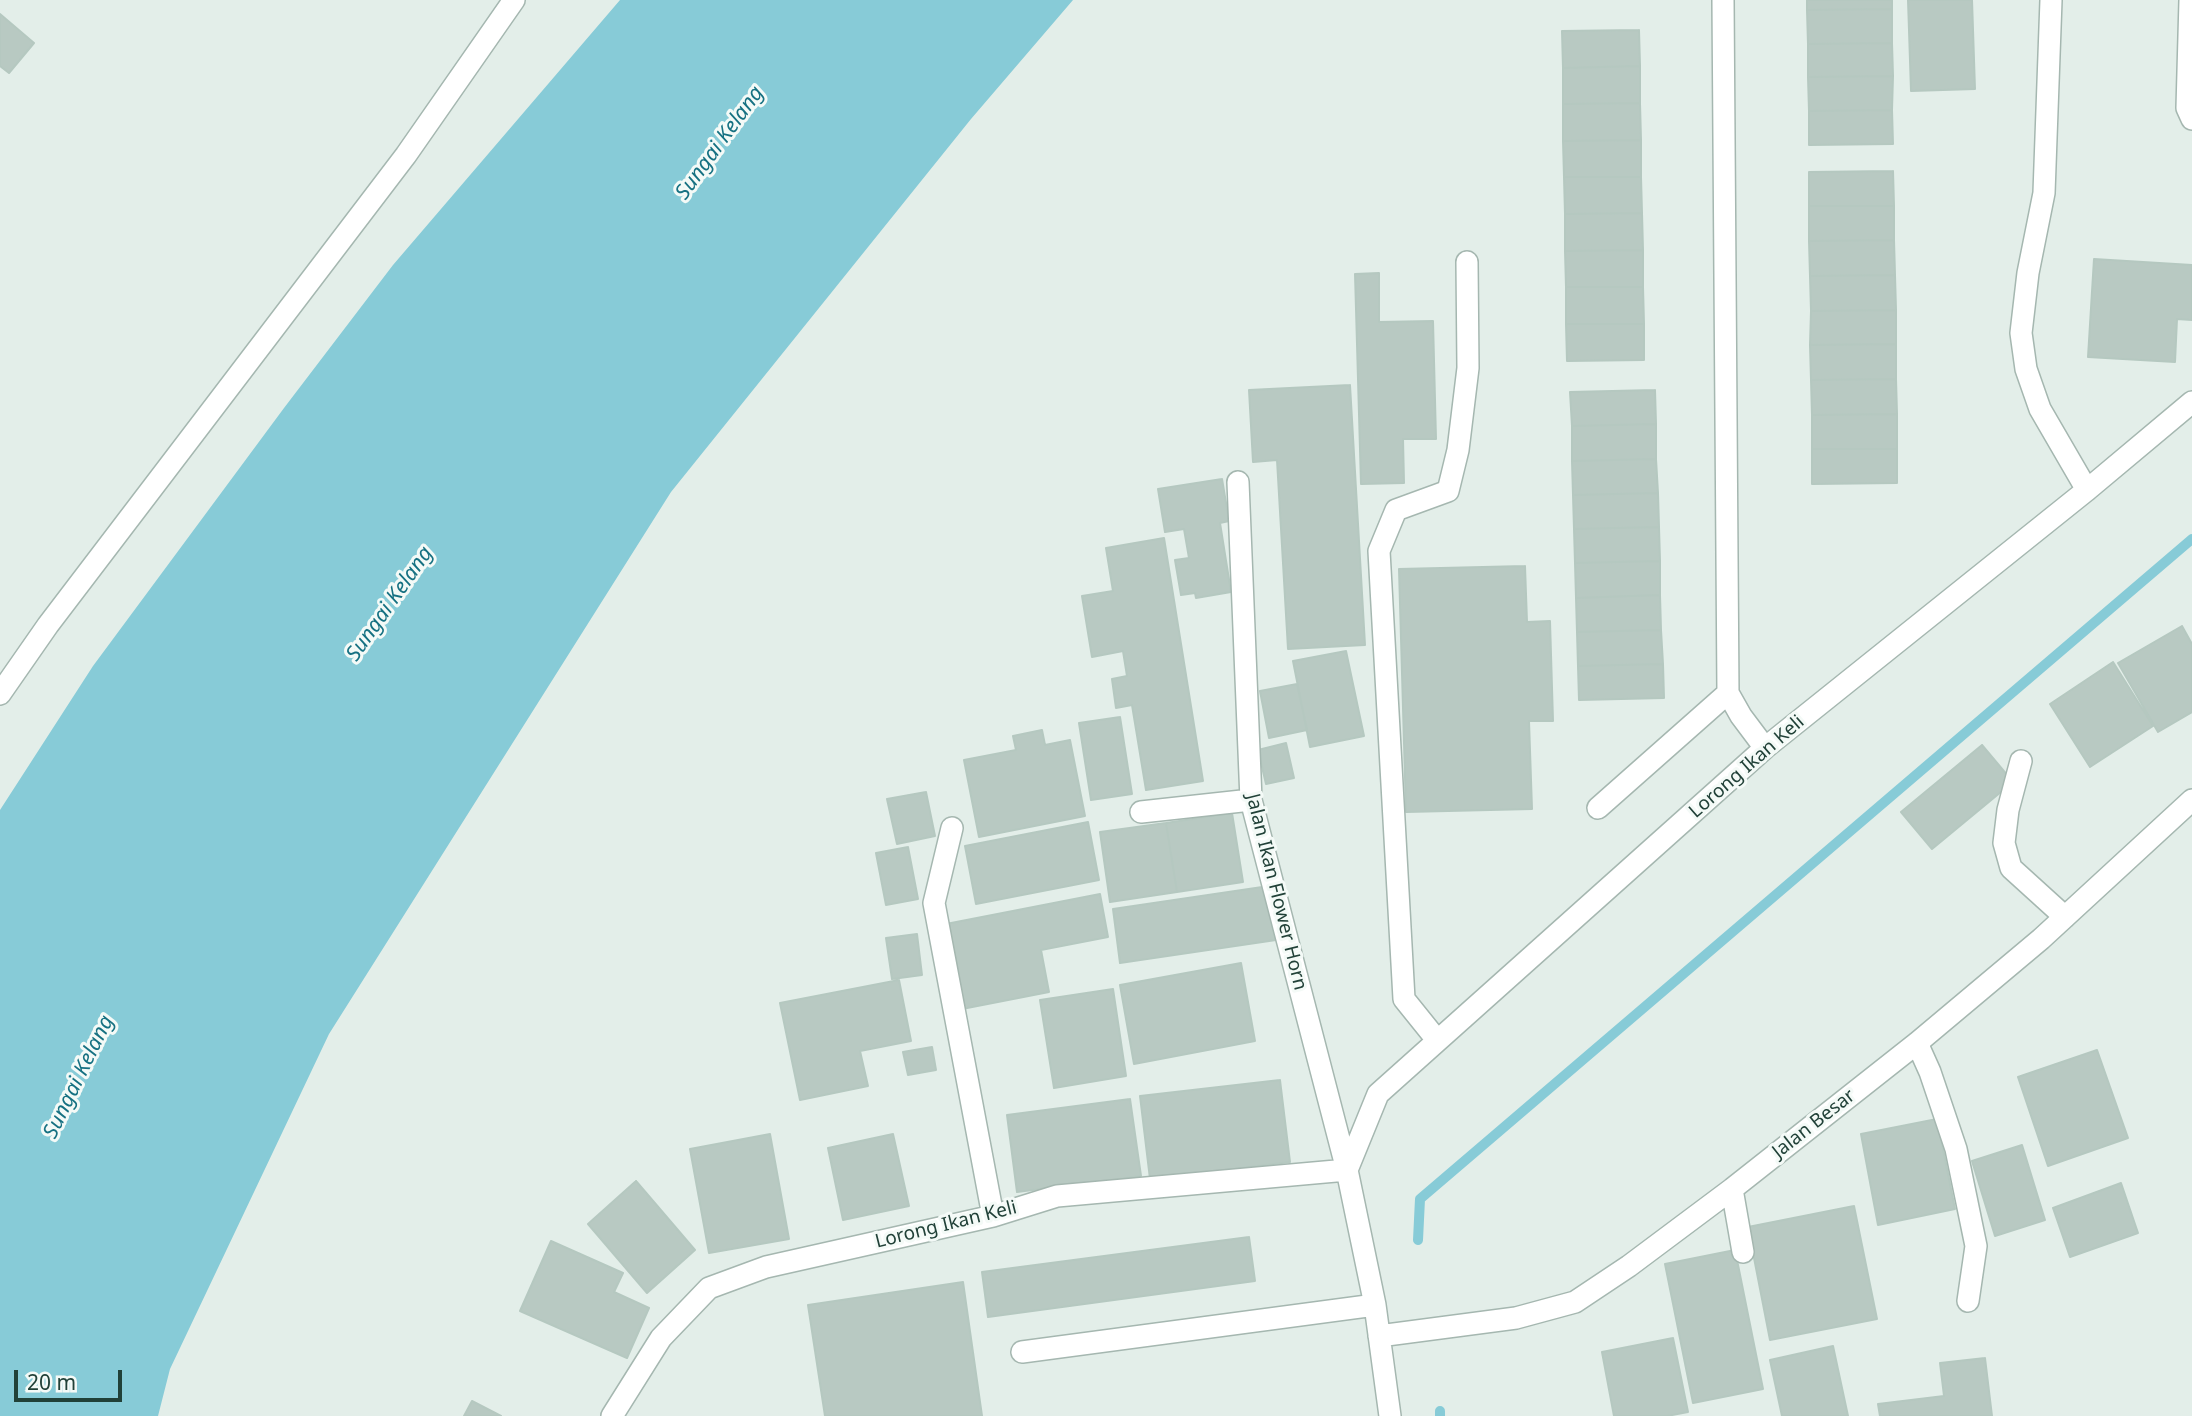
<!DOCTYPE html>
<html>
<head>
<meta charset="utf-8">
<style>
  body { margin:0 }
  #map { position:relative; width:2192px; height:1416px; overflow:hidden; background:#e3eee9; font-family:"Noto Sans",sans-serif }
  canvas { display:block }
  .scale { position:absolute; left:14px; top:1370px; width:108px; height:32px; box-sizing:border-box; border:4px solid #214138; border-top:0; padding-left:9px; font-size:21px; line-height:24px; white-space:nowrap; color:#214138; -webkit-text-stroke:5px #f4faf7; paint-order:stroke }
</style>
</head>
<body>
<div id="map">
<canvas width="2192" height="1416"></canvas>
<div class="scale">20 m</div>
</div>
<script>
const c = document.querySelector('canvas').getContext('2d');
c.lineJoin = 'round';
function fillPath(path, color) {
  c.fillStyle = color;
  c.fill(path, 'evenodd');
}
function shape(rows) {
  const path = new Path2D();
  for (const r of rows) {
    path.moveTo(r[0], r[1]);
    for (let i = 2; i < r.length; i += 2) path.lineTo(r[i], r[i + 1]);
  }
  return path;
}
function strokePath(path, color, width, dash) {
  c.strokeStyle = color;
  c.lineWidth = width;
  c.lineCap = dash ? 'butt' : 'round';
  c.setLineDash(dash || []);
  c.stroke(path);
}
function drawText(font, color, halo, rows, align = 'center') {
  c.font = font + ' "Noto Sans",sans-serif';
  c.lineWidth = 6;
  c.setLineDash([]);
  c.textBaseline = 'middle';
  c.strokeStyle = halo;
  c.fillStyle = color;
  for (const [text, x, y, turn = 0] of rows) {
    c.save();
    c.translate(x, y);
    c.rotate((+turn || 0) * Math.PI / 180);
    c.textAlign = isNaN(turn) ? turn : align;
    if (halo) c.strokeText(text, 0, 0);
    c.fillText(text, 0, 0);
    c.restore();
  }
}
fillPath(shape([
  [620,0,1073,0,971,119,671,492,329,1034,170,1369,158,1416,0,1416,0,810,93,666,284,408,393,265]
]), '#87cbd7');
strokePath(shape([
  [1418,1240,1420,1199,2192,539],
  [1440,1411,1440,1416]
]), '#87cbd7', 10);
const building = shape([
  [1807,0,1892,0,1892,9,1807,10,1807,0],
  [1908,0,1972,0,1975,89,1911,91,1908,0],
  [1892,9,1892,43,1808,44,1807,10,1892,9],
  [0,14,34,43,9,73,0,66,0,14],
  [1639,30,1640,66,1563,68,1562,31,1639,30],
  [1892,43,1893,76,1808,77,1808,44,1892,43],
  [1640,66,1640,103,1563,104,1563,68,1640,66],
  [1893,76,1892,110,1809,111,1808,77,1893,76],
  [1640,103,1641,140,1563,141,1563,104,1640,103],
  [1892,110,1893,144,1809,145,1809,111,1892,110],
  [1641,140,1641,177,1564,177,1563,141,1641,140],
  [1893,171,1894,206,1809,206,1809,172,1893,171],
  [1564,177,1641,177,1642,213,1565,214,1564,177],
  [1809,206,1894,206,1894,240,1809,241,1809,206],
  [1642,213,1643,250,1565,251,1565,214,1642,213],
  [1894,240,1895,275,1810,276,1809,241,1894,240],
  [1643,250,1643,287,1566,287,1565,251,1643,250],
  [2094,259,2192,265,2192,320,2177,319,2175,362,2088,357,2094,259],
  [1379,273,1379,322,1433,321,1436,439,1403,439,1404,483,1361,484,1355,274,1379,273],
  [1895,275,1896,310,1811,311,1810,276,1895,275],
  [1566,287,1643,287,1644,324,1566,324,1566,287],
  [1896,310,1896,344,1810,345,1811,311,1896,310],
  [1566,324,1644,324,1644,360,1567,361,1566,324],
  [1896,344,1896,379,1811,380,1810,345,1896,344],
  [1896,379,1897,414,1812,415,1811,380,1896,379],
  [1350,385,1365,645,1288,649,1277,460,1253,462,1249,390,1350,385],
  [1655,390,1656,424,1572,426,1570,392,1655,390],
  [1897,414,1897,449,1812,449,1812,415,1897,414],
  [1656,424,1656,459,1572,461,1572,426,1656,424],
  [1812,449,1897,449,1897,483,1812,484,1812,449],
  [1656,459,1658,493,1573,495,1572,461,1656,459],
  [1222,479,1229,521,1220,523,1231,592,1196,598,1195,593,1181,595,1175,560,1189,558,1184,529,1165,532,1158,489,1222,479],
  [1658,493,1659,527,1574,529,1573,495,1658,493],
  [1659,527,1660,561,1575,563,1574,529,1659,527],
  [1164,538,1203,781,1146,790,1132,705,1116,708,1112,679,1127,676,1123,651,1092,657,1082,596,1113,591,1106,548,1164,538],
  [1660,561,1660,595,1576,598,1575,563,1660,561],
  [1525,566,1527,622,1550,621,1553,721,1529,721,1532,809,1406,812,1399,569,1525,566],
  [1660,595,1661,630,1577,632,1576,598,1660,595],
  [2182,626,2192,644,2192,712,2158,732,2118,663,2182,626],
  [1661,630,1663,664,1578,666,1577,632,1661,630],
  [1346,651,1364,736,1310,747,1293,661,1346,651],
  [2113,662,2153,726,2090,767,2050,704,2113,662],
  [1663,664,1664,698,1579,700,1578,666,1663,664],
  [1297,684,1307,730,1269,738,1260,691,1297,684],
  [1120,717,1132,794,1091,800,1079,723,1120,717],
  [1042,730,1045,745,1070,740,1085,816,979,837,964,760,1016,750,1013,736,1042,730],
  [1286,743,1294,778,1266,784,1258,750,1286,743],
  [1982,745,2013,782,1932,849,1901,812,1982,745],
  [926,792,935,836,897,844,887,799,926,792],
  [1232,813,1243,882,1177,892,1166,823,1232,813],
  [1088,822,1099,880,976,904,965,846,1088,822],
  [1166,823,1177,892,1110,902,1100,832,1166,823],
  [908,847,918,899,886,905,876,853,908,847],
  [1269,886,1276,940,1120,963,1113,909,1269,886],
  [1100,894,1108,937,1041,950,1049,992,962,1009,946,924,1100,894],
  [917,934,922,975,892,979,886,938,917,934],
  [1241,963,1255,1041,1134,1064,1120,985,1241,963],
  [899,980,911,1041,860,1051,868,1086,800,1100,780,1003,899,980],
  [1113,989,1126,1076,1054,1088,1040,1000,1113,989],
  [932,1047,936,1070,908,1075,903,1052,932,1047],
  [2097,1050,2128,1138,2048,1166,2018,1077,2097,1050],
  [1280,1080,1290,1162,1150,1179,1140,1096,1280,1080],
  [1130,1099,1141,1176,1017,1192,1007,1115,1130,1099],
  [1937,1119,1955,1209,1878,1225,1861,1134,1937,1119],
  [770,1134,789,1239,709,1253,690,1149,770,1134],
  [893,1134,909,1206,843,1220,828,1148,893,1134],
  [2022,1145,2045,1220,1995,1236,1972,1161,2022,1145],
  [636,1181,695,1250,647,1293,588,1224,636,1181],
  [2121,1183,2138,1233,2070,1257,2053,1208,2121,1183],
  [1854,1206,1877,1319,1770,1340,1748,1227,1854,1206],
  [1249,1237,1255,1281,988,1317,982,1272,1249,1237],
  [551,1241,623,1273,614,1292,649,1308,627,1358,520,1311,551,1241],
  [1735,1250,1763,1389,1693,1403,1665,1264,1735,1250],
  [963,1282,982,1416,825,1416,808,1305,963,1282],
  [1673,1338,1688,1412,1667,1416,1614,1416,1602,1352,1673,1338],
  [1833,1346,1848,1416,1782,1416,1770,1360,1833,1346],
  [1985,1358,1992,1416,1880,1416,1878,1404,1944,1396,1940,1363,1985,1358],
  [472,1401,501,1416,464,1416,472,1401]
]);
fillPath(building, '#b8c9c2');
strokePath(building, '#b5c8c0', 2);
const minor = shape([
  [1723,0,1728,693,1741,716,1765,748],
  [2051,0,2044,193,2028,273,2021,333,2026,369,2040,409,2087,490],
  [2190,0,2187,108,2192,119],
  [0,694,48,625,406,155,514,0],
  [2021,761,2008,810,2004,843,2011,868,2065,917],
  [1598,808,1728,693],
  [1141,812,1251,800],
  [952,828,934,903,993,1216],
  [1437,1040,1404,999,1379,551,1396,510,1448,491,1458,450,1468,368,1467,262],
  [1917,1043,1930,1072,1956,1149,1976,1246,1968,1301],
  [1732,1189,1743,1252],
  [1379,1336,1516,1318,1575,1302,1629,1266,1732,1189,1917,1043,2041,939,2192,800],
  [1022,1352,1375,1305],
  [612,1416,661,1338,709,1288,766,1267,993,1216,1057,1196,1347,1170,1251,800,1238,482],
  [1390,1416,1375,1305,1347,1170,1378,1094,1765,748,2087,490,2192,402]
]);
strokePath(minor, '#a5b7b0', 24);
strokePath(minor, '#fff', 21);
drawText('19px', '#214138', '#f4faf7', [
  ["Lorong Ikan Keli",1747,767,-41],
  ["Jalan Ikan Flower Horn",1276,892,76],
  ["Jalan Besar",1814,1124,-38],
  ["Lorong Ikan Keli",946,1225,-14]
]);
drawText('italic 21px', '#167182', '#f4faf7', [
  ["Sungai Kelang",720,143,-54],
  ["Sungai Kelang",390,604,-55],
  ["Sungai Kelang",79,1077,-64]
]);
</script>
</body>
</html>
